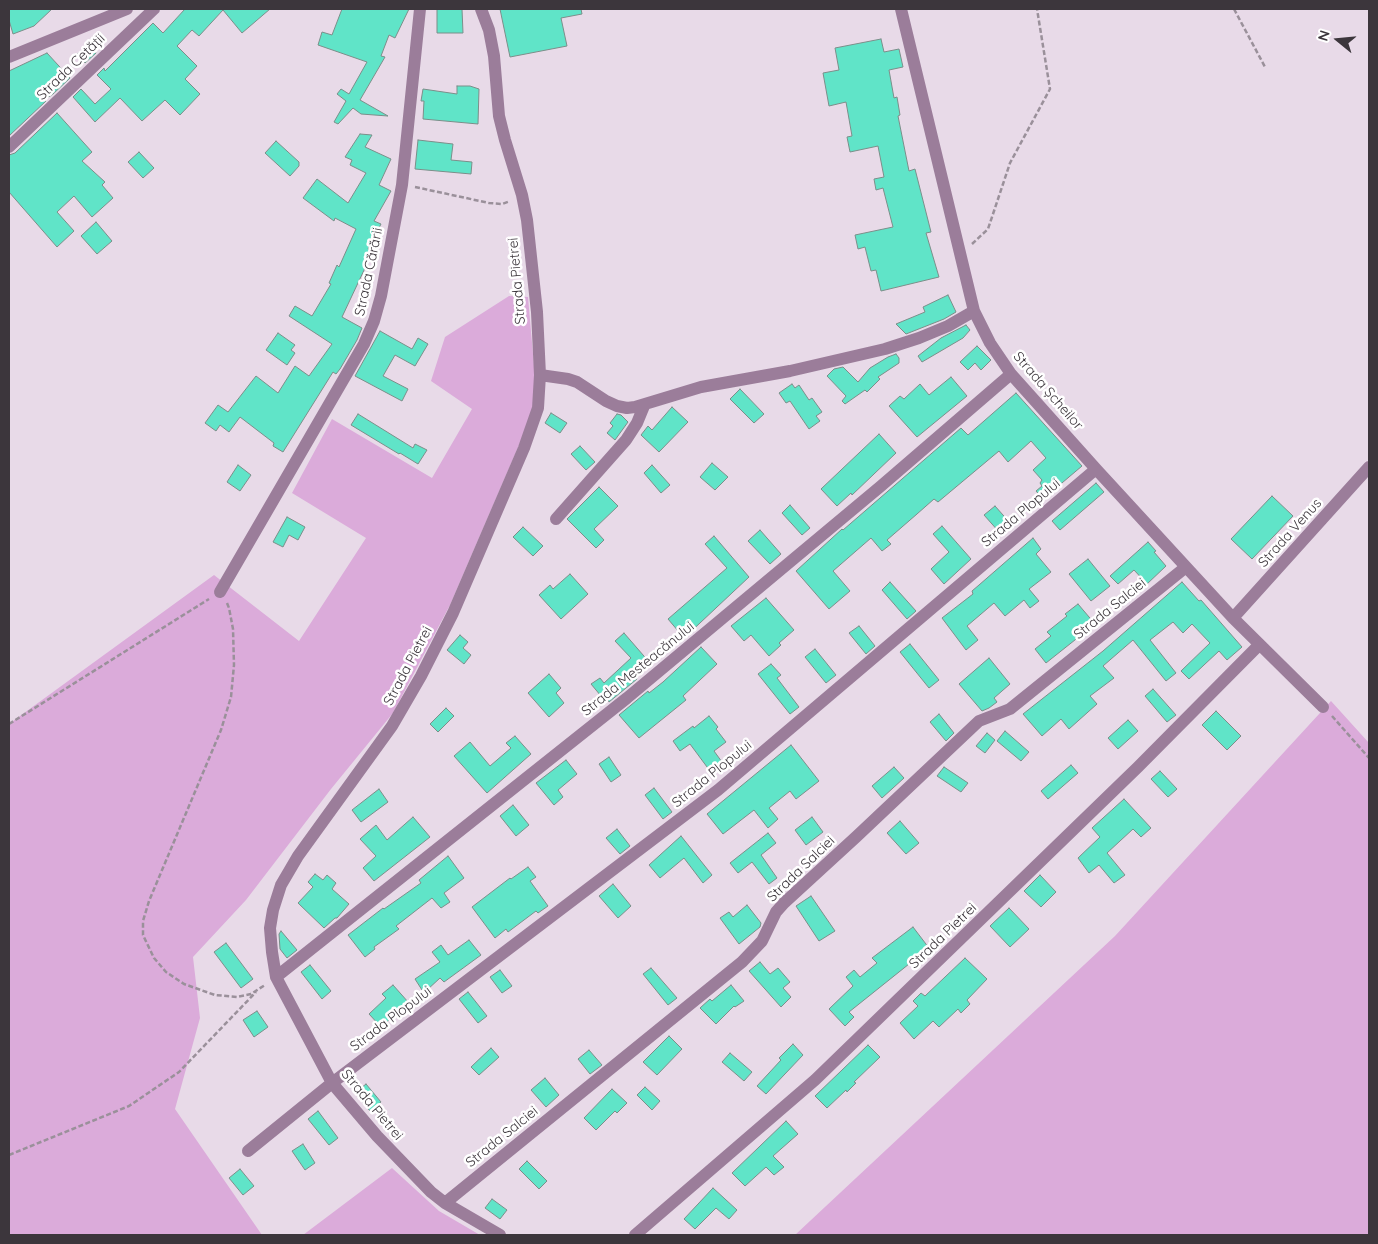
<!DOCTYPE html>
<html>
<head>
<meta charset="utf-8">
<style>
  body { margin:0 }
  #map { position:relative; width:1378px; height:1244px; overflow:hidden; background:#e8dae8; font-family:Quicksand,sans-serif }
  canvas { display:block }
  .frame { position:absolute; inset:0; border:10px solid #3c363c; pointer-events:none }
  .north { position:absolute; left:1313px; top:15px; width:50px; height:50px; -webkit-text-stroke:4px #fff; paint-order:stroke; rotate:287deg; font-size:14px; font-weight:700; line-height:20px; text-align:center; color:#3c363c }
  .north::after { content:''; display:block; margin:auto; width:18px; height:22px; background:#3c363c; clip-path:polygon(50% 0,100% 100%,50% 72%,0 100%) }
</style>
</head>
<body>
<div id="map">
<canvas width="1378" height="1244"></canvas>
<div class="frame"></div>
<div class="north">N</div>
</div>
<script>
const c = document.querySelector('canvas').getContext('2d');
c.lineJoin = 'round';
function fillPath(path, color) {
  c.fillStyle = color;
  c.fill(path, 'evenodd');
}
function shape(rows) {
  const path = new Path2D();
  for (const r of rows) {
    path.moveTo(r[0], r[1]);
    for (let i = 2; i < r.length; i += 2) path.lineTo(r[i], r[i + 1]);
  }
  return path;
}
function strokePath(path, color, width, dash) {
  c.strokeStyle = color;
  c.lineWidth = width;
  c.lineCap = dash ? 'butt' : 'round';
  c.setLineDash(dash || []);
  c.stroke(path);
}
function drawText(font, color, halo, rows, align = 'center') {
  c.font = font + ' Quicksand,sans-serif';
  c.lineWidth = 5;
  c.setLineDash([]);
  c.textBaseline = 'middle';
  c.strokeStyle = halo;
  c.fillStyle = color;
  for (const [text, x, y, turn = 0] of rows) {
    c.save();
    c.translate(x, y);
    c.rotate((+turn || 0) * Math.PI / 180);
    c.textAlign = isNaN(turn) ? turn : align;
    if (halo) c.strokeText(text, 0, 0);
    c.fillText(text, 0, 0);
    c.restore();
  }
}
fillPath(shape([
  [509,296,528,297,535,377,532,415,450,605,393,713,331,789,246,900,193,957,200,1018,175,1109,262,1235,9,1235,9,724,214,575,299,641,366,538,292,493,332,419,432,478,472,409,431,381,445,337],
  [1331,701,1369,743,1369,1235,795,1235,1115,936],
  [392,1168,439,1211,480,1235,303,1235]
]), '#dbabda');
const building = shape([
  [9,9,52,9,34,26,13,34,9,20,9,9],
  [185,9,270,9,242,33,223,10,199,36,192,30,177,46,197,66,185,79,200,94,180,115,165,100,142,121,120,98,95,122,73,97,81,89,95,104,111,89,97,75,104,68,105,71,153,23,163,33,185,9],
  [342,9,409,9,395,38,389,35,381,56,385,57,360,100,388,116,361,114,353,108,338,124,334,122,346,101,337,94,341,89,349,94,367,62,318,45,322,32,332,35,342,9],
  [437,9,462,9,463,33,437,33,437,9],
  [500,9,581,9,582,14,561,18,567,46,510,57,500,9],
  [881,39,884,52,899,49,903,67,889,70,894,98,897,97,900,115,898,116,909,171,915,169,931,232,926,233,939,277,881,291,876,270,871,271,865,247,858,249,855,235,893,227,883,188,876,190,874,179,884,177,878,146,850,152,847,137,852,136,846,102,829,106,823,73,839,70,835,48,881,39],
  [91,44,96,53,85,63,77,54,91,44],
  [47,53,70,78,52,95,44,99,46,101,9,136,9,71,47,53],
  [457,86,470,86,479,89,478,124,423,119,424,101,421,101,423,89,457,94,457,86],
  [57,113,92,152,82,161,105,182,102,185,113,198,92,217,74,196,57,212,74,231,57,247,9,192,9,155,15,153,57,113],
  [360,134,372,135,365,147,391,159,379,185,391,191,374,221,381,224,368,249,373,251,342,317,362,328,357,340,340,369,336,374,333,372,283,452,273,446,274,443,240,417,229,432,220,425,216,431,205,423,218,405,228,412,256,376,278,393,295,366,309,376,332,344,289,316,295,306,312,316,331,284,329,283,337,265,339,267,356,229,335,218,334,221,303,198,317,179,348,203,366,173,350,165,352,160,345,157,360,134],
  [418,140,453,144,451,160,472,162,471,174,415,169,418,140],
  [276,141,299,162,299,166,290,176,265,153,276,141],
  [139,152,154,168,143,178,128,162,139,152],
  [96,222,112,241,97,254,81,236,96,222],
  [948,295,956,312,944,319,906,334,896,324,925,312,923,307,948,295],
  [966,325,970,330,963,338,922,362,918,356,941,338,966,325],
  [380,331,412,349,418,338,428,344,415,366,395,355,383,376,408,389,402,401,355,376,380,331],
  [278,333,295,345,291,350,295,353,287,365,266,350,278,333],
  [977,346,991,360,981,370,975,363,968,370,960,362,977,346],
  [896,354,899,358,899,363,878,377,880,379,867,392,865,390,845,404,842,401,846,396,827,376,834,369,843,367,858,382,870,368,888,357,896,354],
  [951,377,967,396,917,437,889,406,900,396,904,399,920,384,929,395,951,377],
  [792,384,795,388,799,385,809,400,812,398,822,412,816,416,820,421,809,429,790,401,786,403,779,393,792,384],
  [740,389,764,414,754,423,730,399,740,389],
  [1016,393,1082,466,1043,499,1036,491,1042,486,1040,483,1042,480,1033,470,1046,458,1031,441,1008,462,999,451,938,502,934,499,917,514,887,540,891,544,882,551,871,538,833,571,850,591,829,609,796,571,842,529,843,530,961,428,968,435,1016,393],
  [672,407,688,422,659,452,641,435,648,426,652,430,672,407],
  [551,413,567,423,560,433,545,423,551,413],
  [358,414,413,448,415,444,427,450,418,464,400,453,399,454,351,425,358,414],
  [617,414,621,415,628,422,615,440,607,433,613,426,610,423,617,414],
  [879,434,896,453,852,495,851,493,837,506,821,489,879,434],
  [580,446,595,462,586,470,571,454,580,446],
  [712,463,728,477,715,490,700,477,712,463],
  [238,465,251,475,240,491,227,482,238,465],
  [652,465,670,485,661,493,644,473,652,465],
  [1096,483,1104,492,1060,530,1052,521,1096,483],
  [599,487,618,506,594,529,604,540,596,548,567,519,599,487],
  [1272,496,1293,516,1252,559,1231,539,1272,496],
  [790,505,810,528,802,535,782,513,790,505],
  [995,506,1011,524,1000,533,984,515,995,506],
  [287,517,305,527,298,540,289,535,283,547,273,542,287,517],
  [942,526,971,559,944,584,931,569,949,552,933,534,942,526],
  [523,527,543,546,533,556,513,537,523,527],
  [760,530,781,554,770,564,748,541,760,530],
  [714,536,749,577,684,638,668,619,727,568,705,544,714,536],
  [1033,538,1041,549,1036,554,1051,572,1029,589,1039,601,1030,608,1024,600,1005,616,994,603,967,626,978,640,966,650,942,618,973,594,972,591,979,585,1033,538],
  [1148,542,1156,551,1154,552,1166,566,1147,584,1134,570,1118,584,1110,576,1148,542],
  [1088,559,1110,586,1091,601,1069,574,1088,559],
  [570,574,588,594,561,619,539,595,550,585,553,589,570,574],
  [890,582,916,611,907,619,882,590,890,582],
  [1182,582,1199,601,1201,600,1242,647,1227,660,1219,651,1189,679,1181,671,1210,643,1192,624,1183,633,1173,622,1150,640,1176,673,1166,681,1133,640,1103,666,1114,678,1090,696,1097,704,1069,729,1061,719,1042,736,1023,714,1103,651,1182,582],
  [766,598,794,630,779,643,781,645,769,656,751,635,744,641,731,626,766,598],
  [1078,604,1095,624,1046,663,1035,649,1051,636,1047,632,1067,616,1065,614,1078,604],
  [859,626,875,646,866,654,849,633,859,626],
  [624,633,650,663,635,676,637,679,609,702,608,700,606,702,591,684,600,678,604,683,631,658,615,641,624,633],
  [460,635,468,642,463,648,471,655,464,664,447,650,460,635],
  [910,644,939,680,929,688,900,652,910,644],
  [701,647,717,664,683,696,686,700,639,738,619,715,648,691,649,693,663,682,701,647],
  [815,649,836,675,826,683,805,657,815,649],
  [989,658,1010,684,994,698,997,702,989,708,982,711,959,684,989,658],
  [771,664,781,675,777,678,799,707,790,714,758,674,771,664],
  [549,674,561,688,556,693,564,703,549,717,528,693,549,674],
  [1153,689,1176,715,1167,722,1145,696,1153,689],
  [446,708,454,716,438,732,430,724,446,708],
  [1216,711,1241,736,1227,750,1202,725,1216,711],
  [939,714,954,733,946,741,930,722,939,714],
  [709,716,718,727,716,729,726,742,714,751,722,762,710,771,690,744,680,751,673,741,693,726,694,728,709,716],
  [1128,720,1138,731,1118,749,1108,738,1128,720],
  [1005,731,1029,752,1021,761,997,741,1005,731],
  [987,733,995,740,985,753,976,746,987,733],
  [515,736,531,754,487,793,454,756,470,742,490,766,511,748,506,743,515,736],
  [791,745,819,781,796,799,790,791,769,808,778,819,768,828,754,810,723,834,707,814,791,745],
  [609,757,621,775,611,782,599,764,609,757],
  [566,760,577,774,558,790,563,797,554,805,536,783,566,760],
  [1071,765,1078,773,1048,799,1041,791,1071,765],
  [894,767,904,778,882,798,872,786,894,767],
  [944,767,968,783,961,792,937,776,944,767],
  [1160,771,1177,789,1168,797,1151,779,1160,771],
  [654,788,672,812,663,819,645,795,654,788],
  [379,789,388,802,361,822,352,810,379,789],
  [1124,799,1151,828,1141,837,1133,829,1107,853,1125,875,1114,883,1099,865,1089,873,1078,858,1100,837,1092,828,1124,799],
  [513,805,529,825,516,836,500,816,513,805],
  [413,817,430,837,374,881,363,868,376,856,360,839,376,825,387,840,413,817],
  [812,817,823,832,806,845,795,830,812,817],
  [900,821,919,843,906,854,887,833,900,821],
  [617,829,630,846,620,854,606,838,617,829],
  [768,833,776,843,761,855,777,878,769,884,752,862,738,873,730,863,768,833],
  [681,836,712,875,703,883,684,858,660,878,649,865,681,836],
  [448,856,464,878,444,893,450,902,441,908,432,898,396,926,399,929,374,947,375,949,365,957,348,935,383,908,384,909,421,883,419,880,448,856],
  [528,867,536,877,530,881,548,906,538,913,536,911,508,932,506,929,495,938,472,907,510,878,511,879,528,867],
  [315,874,323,880,327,875,336,883,332,889,349,904,337,918,335,918,324,928,298,903,313,887,308,882,315,874],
  [1040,875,1056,892,1041,907,1024,891,1040,875],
  [613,884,631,906,618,918,599,896,613,884],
  [811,896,835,931,819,941,796,906,811,896],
  [747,905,761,923,760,927,739,944,720,918,729,912,733,917,747,905],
  [1009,908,1029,929,1010,947,990,926,1009,908],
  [913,927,929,948,849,1012,854,1017,845,1026,829,1009,853,986,846,977,854,970,860,977,877,963,872,958,913,927],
  [281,931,297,950,287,958,280,949,279,934,281,931],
  [469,940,481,955,444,982,440,978,427,990,422,990,415,979,440,962,432,952,441,945,448,955,469,940],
  [226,943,253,979,241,988,214,952,226,943],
  [965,958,987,979,967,1000,970,1004,961,1013,958,1009,939,1027,933,1021,914,1039,900,1023,918,1006,913,1001,921,993,925,996,965,958],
  [760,962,770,974,778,968,790,982,783,988,791,997,781,1007,749,971,760,962],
  [310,965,331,991,322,999,301,972,310,965],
  [651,968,677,998,668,1005,643,974,651,968],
  [500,970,512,986,502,993,490,977,500,970],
  [393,985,409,1003,381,1027,369,1014,386,998,382,994,393,985],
  [731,985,744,1001,735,1007,734,1006,716,1024,700,1008,710,999,712,1001,731,985],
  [468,992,487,1016,478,1023,459,999,468,992],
  [257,1011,268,1027,254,1037,243,1020,257,1011],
  [669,1036,682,1049,657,1075,643,1062,669,1036],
  [793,1044,803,1055,766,1094,757,1086,781,1060,779,1058,793,1044],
  [868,1045,880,1057,854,1082,856,1083,847,1092,846,1090,827,1108,815,1096,868,1045],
  [491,1048,499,1057,479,1075,471,1067,491,1048],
  [589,1050,602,1065,590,1074,578,1059,589,1050],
  [730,1053,752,1072,744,1081,722,1062,730,1053],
  [545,1078,559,1095,546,1107,531,1090,545,1078],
  [366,1084,381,1102,370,1111,355,1093,366,1084],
  [645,1087,660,1101,652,1110,637,1095,645,1087],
  [612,1089,627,1103,617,1113,615,1111,596,1130,584,1118,612,1089],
  [318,1111,338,1138,329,1145,308,1119,318,1111],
  [786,1121,798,1134,773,1156,784,1167,774,1175,766,1167,745,1186,732,1173,786,1121],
  [303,1144,315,1163,305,1170,292,1151,303,1144],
  [527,1161,547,1181,539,1189,519,1169,527,1161],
  [240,1169,254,1186,243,1195,229,1178,240,1169],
  [713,1188,737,1210,729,1219,716,1208,695,1229,684,1219,713,1188],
  [492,1199,507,1210,500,1219,485,1208,492,1199]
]);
fillPath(building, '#60e4c8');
strokePath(building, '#7b8e89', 1);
strokePath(shape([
  [1234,9,1265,67],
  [415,187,489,203,502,204,510,201],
  [972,244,988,229,1010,163,1050,89,1037,9],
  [227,603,229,608,233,629,234,665,231,697,221,730,149,901,143,921,143,935,154,958,166,972,184,984,215,995,237,997,251,994,265,985],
  [1332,716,1369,758],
  [9,724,209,599],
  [9,1155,129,1106,179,1072,256,992]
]), '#9a909a', 2.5, [5, 2.5]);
strokePath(shape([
  [481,9,489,30,494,56,499,116,505,140,522,195,527,220,537,312,540,375,538,408,524,448,453,613,421,676,392,726,298,856,281,885,273,910,270,928,272,952,276,977,332,1083,377,1136,431,1192,445,1203,500,1235],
  [901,9,974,311,990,343,1011,374,1096,469,1233,618,1323,707],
  [9,57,127,9],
  [9,147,154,9],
  [540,375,568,379,577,382,606,401,617,406,627,408,635,407,701,387,790,371,885,349,919,338,948,326,974,311],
  [556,519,626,440,637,423,644,406],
  [220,592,364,344,374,321,381,296,402,185,420,9],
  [1233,618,1369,467],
  [276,977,627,698,881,486,1011,374],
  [248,1151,332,1083,718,790,1096,469],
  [445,1203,742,962,762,941,776,912,784,903,856,837,979,721,1010,709,1186,567],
  [635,1235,815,1080,1138,767,1259,645]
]), '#9b7d9a', 12);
drawText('14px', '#3c363c', '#fff', [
  ["Strada Cetății",71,67,-44],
  ["Strada Cărării",369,272,-78],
  ["Strada Pietrei",517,281,-95],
  ["Strada Șcheilor",1048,391,49],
  ["Strada Plopului",1021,513,-40],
  ["Strada Venus",1290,533,-48],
  ["Strada Salciei",1110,609,-39],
  ["Strada Pietrei",408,666,-62],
  ["Strada Mesteacănului",638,669,-39],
  ["Strada Plopului",712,774,-39],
  ["Strada Salciei",801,869,-44],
  ["Strada Pietrei",943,936,-44],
  ["Strada Plopului",391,1019,-37],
  ["Strada Pietrei",372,1105,50],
  ["Strada Salciei",502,1137,-39]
]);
</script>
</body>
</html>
